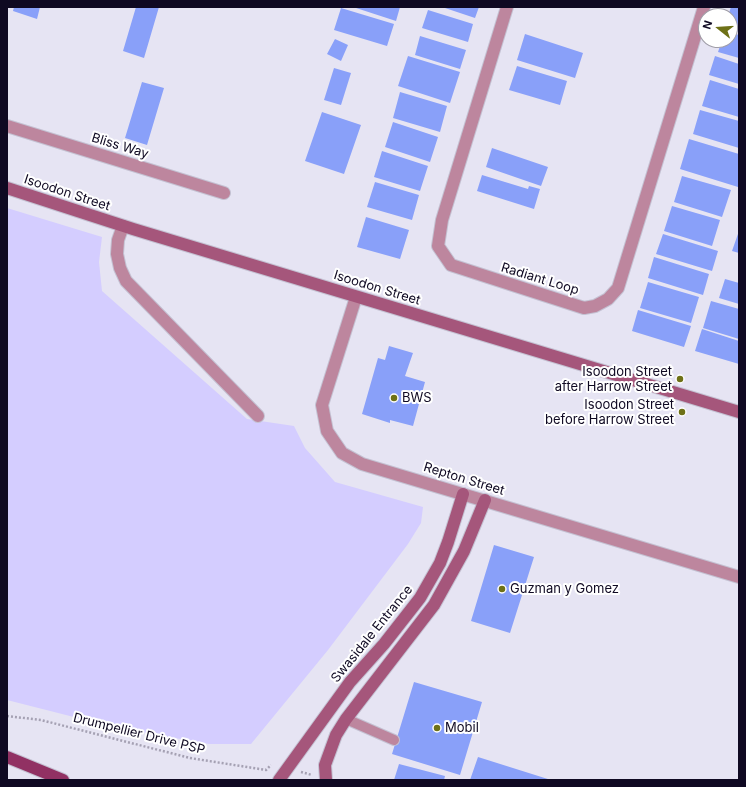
<!DOCTYPE html>
<html>
<head>
<meta charset="utf-8">
<style>
  body { margin:0 }
  #map { position:relative; width:746px; height:787px; overflow:hidden; background:#e6e4f3; font-family:Inter,sans-serif }
  canvas { display:block }
  .frame { position:absolute; inset:0; border:8px solid #0f0922; pointer-events:none }
  .north { position:absolute; left:698px; top:8px; width:40px; height:40px; box-sizing:border-box; background:#fff; border:1px solid #9f9da7; border-radius:50%; rotate:287deg; font-size:11px; font-weight:700; line-height:16px; text-align:center; color:#0f0922 }
  .north::after { content:''; display:block; margin:auto; width:14px; height:18px; background:#6e7117; clip-path:polygon(50% 0,100% 100%,50% 72%,0 100%) }
</style>
</head>
<body>
<div id="map">
<canvas width="746" height="787"></canvas>
<div class="frame"></div>
<div class="north">N</div>
</div>
<script>
const c = document.querySelector('canvas').getContext('2d');
c.lineJoin = 'round';
function fillPath(path, color) {
  c.fillStyle = color;
  c.fill(path, 'evenodd');
}
function shape(rows) {
  const path = new Path2D();
  for (const r of rows) {
    path.moveTo(r[0], r[1]);
    for (let i = 2; i < r.length; i += 2) path.lineTo(r[i], r[i + 1]);
  }
  return path;
}
function strokePath(path, color, width, dash) {
  c.strokeStyle = color;
  c.lineWidth = width;
  c.lineCap = dash ? 'butt' : 'round';
  c.setLineDash(dash || []);
  c.stroke(path);
}
function drawText(font, color, halo, rows, align = 'center') {
  c.font = font + ' Inter,sans-serif';
  c.lineWidth = 4;
  c.setLineDash([]);
  c.textBaseline = 'middle';
  c.strokeStyle = halo;
  c.fillStyle = color;
  for (const [text, x, y, turn = 0] of rows) {
    c.save();
    c.translate(x, y);
    c.rotate((+turn || 0) * Math.PI / 180);
    c.textAlign = isNaN(turn) ? turn : align;
    if (halo) c.strokeText(text, 0, 0);
    c.fillText(text, 0, 0);
    c.restore();
  }
}
fillPath(shape([
  [7,208,102,237,99,262,102,291,247,419,294,426,305,448,335,482,423,507,421,523,408,544,328,650,251,744,209,744,117,728,7,700]
]), '#d4cdff');
fillPath(shape([
  [14,7,40,7,37,19,13,11],
  [136,7,159,7,144,58,123,51],
  [353,7,400,7,396,21],
  [442,7,479,7,475,18],
  [731,7,739,7,739,32,730,29,730,16,728,16],
  [341,8,394,24,387,46,334,30],
  [428,10,473,24,468,42,422,28],
  [730,32,739,35,739,58,718,52,722,40,730,40],
  [525,34,583,53,575,78,517,60],
  [420,36,466,50,460,69,415,55],
  [335,39,348,45,341,61,327,54],
  [408,56,460,72,450,103,398,86],
  [715,56,739,64,739,84,709,75],
  [517,66,567,81,560,105,509,90],
  [334,68,351,73,341,105,324,100],
  [710,80,739,89,739,117,702,106],
  [142,82,164,88,147,145,125,138],
  [400,92,447,106,440,132,393,118],
  [700,110,739,121,739,148,693,134],
  [322,112,361,125,344,174,305,161],
  [393,122,438,137,430,162,385,147],
  [689,139,739,154,738,187,680,169],
  [492,148,548,167,541,186,486,167],
  [382,151,428,166,420,191,374,177],
  [482,175,528,189,529,186,540,189,534,209,477,191],
  [682,176,731,190,722,217,674,202],
  [375,182,419,195,412,220,367,207],
  [672,206,720,220,712,246,664,231],
  [366,217,409,230,400,259,357,247],
  [739,231,739,253,732,251],
  [663,234,718,251,712,271,656,254],
  [654,257,709,274,703,295,648,278],
  [725,279,739,283,739,304,719,298],
  [648,282,699,297,691,323,640,308],
  [711,301,739,309,739,339,703,328],
  [638,310,691,326,684,347,632,331],
  [702,329,739,341,739,364,695,351],
  [389,346,413,353,405,376,425,382,413,426,390,420,390,423,362,414,378,358,385,360],
  [494,545,534,557,510,633,471,621],
  [414,682,482,702,460,775,392,754],
  [478,757,551,780,470,780],
  [399,764,445,776,444,780,394,780]
]), '#89a0f9');
const lane = shape([
  [346,719,394,740]
]);
const street = shape([
  [507,7,442,220,438,246,451,265,584,308,595,306,608,299,618,288,704,7],
  [7,126,224,193],
  [123,226,118,240,117,254,120,268,126,281,258,416],
  [356,297,322,405,327,431,342,453,362,464,739,577]
]);
const secondary = shape([
  [7,188,133,229,739,412],
  [279,780,350,682,384,644,420,598,440,563,448,542,463,494],
  [326,780,325,765,336,735,346,719,434,605,464,551,485,500]
]);
const primary = shape([
  [7,757,63,780]
]);
strokePath(lane, '#c4c1d2', 12);
strokePath(street, '#c4c1d2', 14);
strokePath(secondary, '#c4c1d2', 14);
strokePath(primary, '#c4c1d2', 14);
strokePath(shape([
  [7,716,41,720,190,758,266,770,271,765],
  [301,772,312,775]
]), '#a5a1b3', 2.5, [2, 2]);
strokePath(lane, '#bd869e', 10);
strokePath(street, '#bd869e', 12);
strokePath(secondary, '#a5567b', 12);
strokePath(primary, '#913163', 12);
for (const [x, y, r, color] of [
  [680,379,4,"#6e7117"],
  [394,398,4,"#6e7117"],
  [682,412,4,"#6e7117"],
  [502,589,4,"#6e7117"],
  [437,728,4,"#6e7117"]
]) {
  const dot = new Path2D();
  dot.arc(x, y, r, 0, 2 * Math.PI);
  c.fillStyle = color;
  c.fill(dot);
  strokePath(dot, '#fff', 1.5);
}
drawText('13px', '#0f0922', '#fff', [
  ["Bliss Way",120,146,17],
  ["Isoodon Street",67,193,18],
  ["Radiant Loop",540,279,17],
  ["Isoodon Street",377,288,17],
  ["Repton Street",464,479,17],
  ["Swasidale Entrance",372,634,-51],
  ["Drumpellier Drive PSP",139,734,14]
]);
drawText('13px', '#0f0922', '#fff', [
  ["Isoodon Street",672,372,"right"],
  ["after Harrow Street",672,387,"right"],
  ["BWS",402,398],
  ["Isoodon Street",674,405,"right"],
  ["before Harrow Street",674,420,"right"],
  ["Guzman y Gomez",510,589],
  ["Mobil",445,728]
], 'left');
</script>
</body>
</html>
